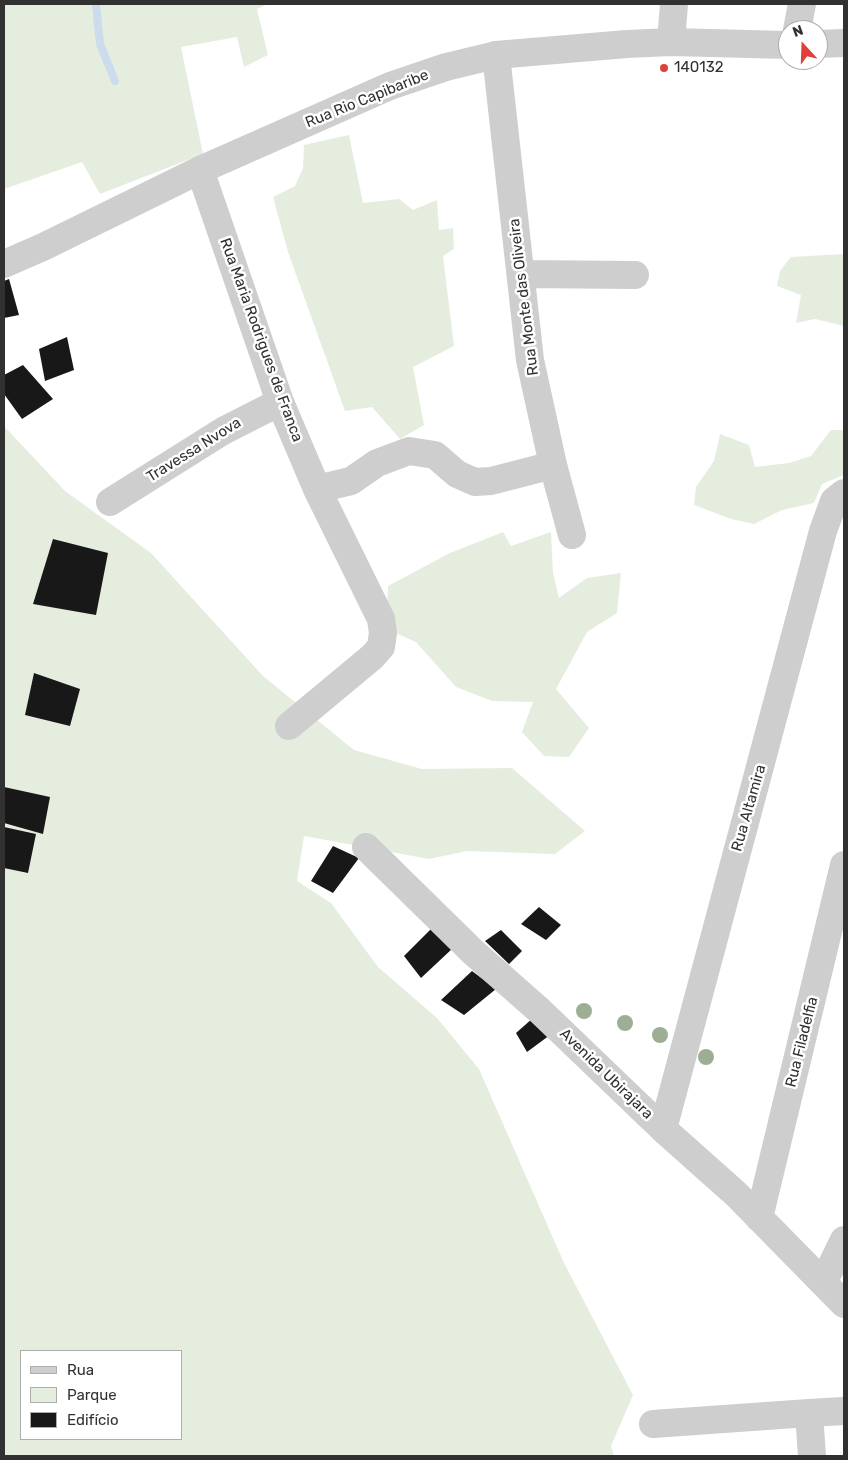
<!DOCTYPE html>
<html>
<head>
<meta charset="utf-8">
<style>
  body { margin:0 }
  #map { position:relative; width:848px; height:1460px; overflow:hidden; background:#fff; font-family:Rubik,sans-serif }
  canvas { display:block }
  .frame { position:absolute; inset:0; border:5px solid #313131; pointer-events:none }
  .legend { position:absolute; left:20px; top:1350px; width:162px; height:90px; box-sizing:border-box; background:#fff; border:1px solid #adadad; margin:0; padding:6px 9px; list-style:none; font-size:15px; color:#313131 }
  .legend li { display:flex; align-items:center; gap:10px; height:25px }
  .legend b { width:25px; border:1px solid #adadad }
  .north { position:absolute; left:778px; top:20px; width:50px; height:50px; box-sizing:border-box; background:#fff; border:1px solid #adadad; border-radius:50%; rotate:340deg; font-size:14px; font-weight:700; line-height:20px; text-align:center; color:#313131 }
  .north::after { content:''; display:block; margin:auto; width:18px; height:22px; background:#e03f3a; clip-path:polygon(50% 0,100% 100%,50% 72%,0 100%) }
</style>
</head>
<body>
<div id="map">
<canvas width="848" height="1460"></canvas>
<div class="frame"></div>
<ul class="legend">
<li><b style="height:6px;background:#cecece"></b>Rua</li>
<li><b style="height:14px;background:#e5eddf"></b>Parque</li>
<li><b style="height:14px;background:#181818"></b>Edifício</li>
</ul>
<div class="north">N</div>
</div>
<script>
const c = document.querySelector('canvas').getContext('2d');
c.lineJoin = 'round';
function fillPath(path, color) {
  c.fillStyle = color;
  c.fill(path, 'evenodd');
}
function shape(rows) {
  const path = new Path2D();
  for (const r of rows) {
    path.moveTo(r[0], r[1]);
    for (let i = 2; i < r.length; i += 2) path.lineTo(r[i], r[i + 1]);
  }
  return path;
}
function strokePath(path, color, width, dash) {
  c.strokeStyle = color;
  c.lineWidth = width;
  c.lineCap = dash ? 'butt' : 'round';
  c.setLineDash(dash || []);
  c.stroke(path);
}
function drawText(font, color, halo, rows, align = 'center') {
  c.font = font + ' Rubik,sans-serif';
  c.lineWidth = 5;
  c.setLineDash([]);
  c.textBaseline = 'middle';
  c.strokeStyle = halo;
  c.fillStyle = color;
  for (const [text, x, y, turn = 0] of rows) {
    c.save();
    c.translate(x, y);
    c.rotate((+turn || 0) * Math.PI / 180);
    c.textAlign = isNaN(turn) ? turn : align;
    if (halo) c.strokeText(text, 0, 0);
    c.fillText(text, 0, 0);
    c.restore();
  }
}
fillPath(shape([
  [4,4,268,4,257,9,268,55,244,67,237,37,181,47,203,154,100,194,82,162,4,189],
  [349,135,363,203,399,199,413,210,437,200,439,230,453,228,454,249,443,256,454,346,413,367,424,425,400,439,372,407,345,411,288,252,273,197,295,186,303,168,304,145],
  [844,254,844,326,815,319,796,323,801,295,777,286,780,271,791,257],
  [4,426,65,491,151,553,263,676,354,750,422,769,512,768,585,831,555,854,467,851,429,859,304,836,297,881,331,903,378,967,437,1018,479,1069,564,1263,633,1395,611,1446,614,1456,4,1456],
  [21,1351,181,1351,181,1439,21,1439],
  [831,430,844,430,844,475,822,484,814,503,782,510,754,524,731,519,694,505,696,487,714,461,720,434,749,445,755,467,789,463,811,456],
  [503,532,511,546,551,532,553,573,559,598,587,578,621,573,617,613,587,632,556,689,589,728,569,757,544,756,522,732,533,702,492,701,456,687,416,642,391,631,387,612,388,586,450,553]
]), '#e5eddf');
strokePath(shape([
  [96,4,100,44,115,81]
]), '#ccdcec', 8);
fillPath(shape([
  [9,279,19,315,4,318,4,281],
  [67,337,74,370,45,381,39,349],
  [23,365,53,399,22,419,4,394,4,375],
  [53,539,108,553,96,615,33,604],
  [34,673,80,689,70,726,25,715],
  [4,787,50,797,43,834,4,823],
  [4,827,36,834,28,873,4,868],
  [333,846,359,858,333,893,311,881],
  [539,907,561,925,546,940,521,924],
  [432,928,453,948,421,978,404,956],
  [501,930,522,951,509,964,485,941],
  [472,971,496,989,464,1015,441,1000],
  [533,1018,550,1035,527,1052,516,1033]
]), '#181818');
strokePath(shape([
  [797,30,802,4],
  [671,42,674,4],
  [496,55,530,360,553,465,572,535],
  [200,170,280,402,317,489,381,619,383,633,381,647,372,657,289,726],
  [522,274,635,275],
  [317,489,351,481,377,463,409,451,435,455,457,474,475,482,491,481,553,465],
  [110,502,223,431,280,402],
  [366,847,473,952,540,1011,663,1129,736,1194,844,1304],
  [663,1129,823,531,834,501,844,493],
  [759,1218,844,865],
  [824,1281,844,1240],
  [653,1424,809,1413],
  [812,1456,809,1413,844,1411]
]), '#cecece', 28);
strokePath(shape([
  [818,44,844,43],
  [4,264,43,247,200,170,390,86,446,67,496,55,627,44,671,42,788,45]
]), '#cecece', 28);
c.fillStyle = '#9eae95';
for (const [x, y] of [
  [584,1011],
  [625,1023],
  [660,1035],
  [706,1057]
]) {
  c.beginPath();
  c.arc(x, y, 8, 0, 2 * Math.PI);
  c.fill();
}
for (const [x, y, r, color] of [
  [664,68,5,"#e03f3a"]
]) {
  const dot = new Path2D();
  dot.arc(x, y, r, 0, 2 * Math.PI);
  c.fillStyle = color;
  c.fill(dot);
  strokePath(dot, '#fff', 2);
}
drawText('15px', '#313131', '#fff', [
  ["140132",674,68]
], 'left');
drawText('15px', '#313131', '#fff', [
  ["Rua Rio Capibaribe",367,99,-22],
  ["Rua Monte das Oliveira",524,297,-97],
  ["Rua Maria Rodrigues de Franca",261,340,70],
  ["Travessa Nvova",194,450,-32],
  ["Rua Altamira",749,808,-74],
  ["Rua Filadelfia",802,1042,-76],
  ["Avenida Ubirajara",606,1074,44]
]);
</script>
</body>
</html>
